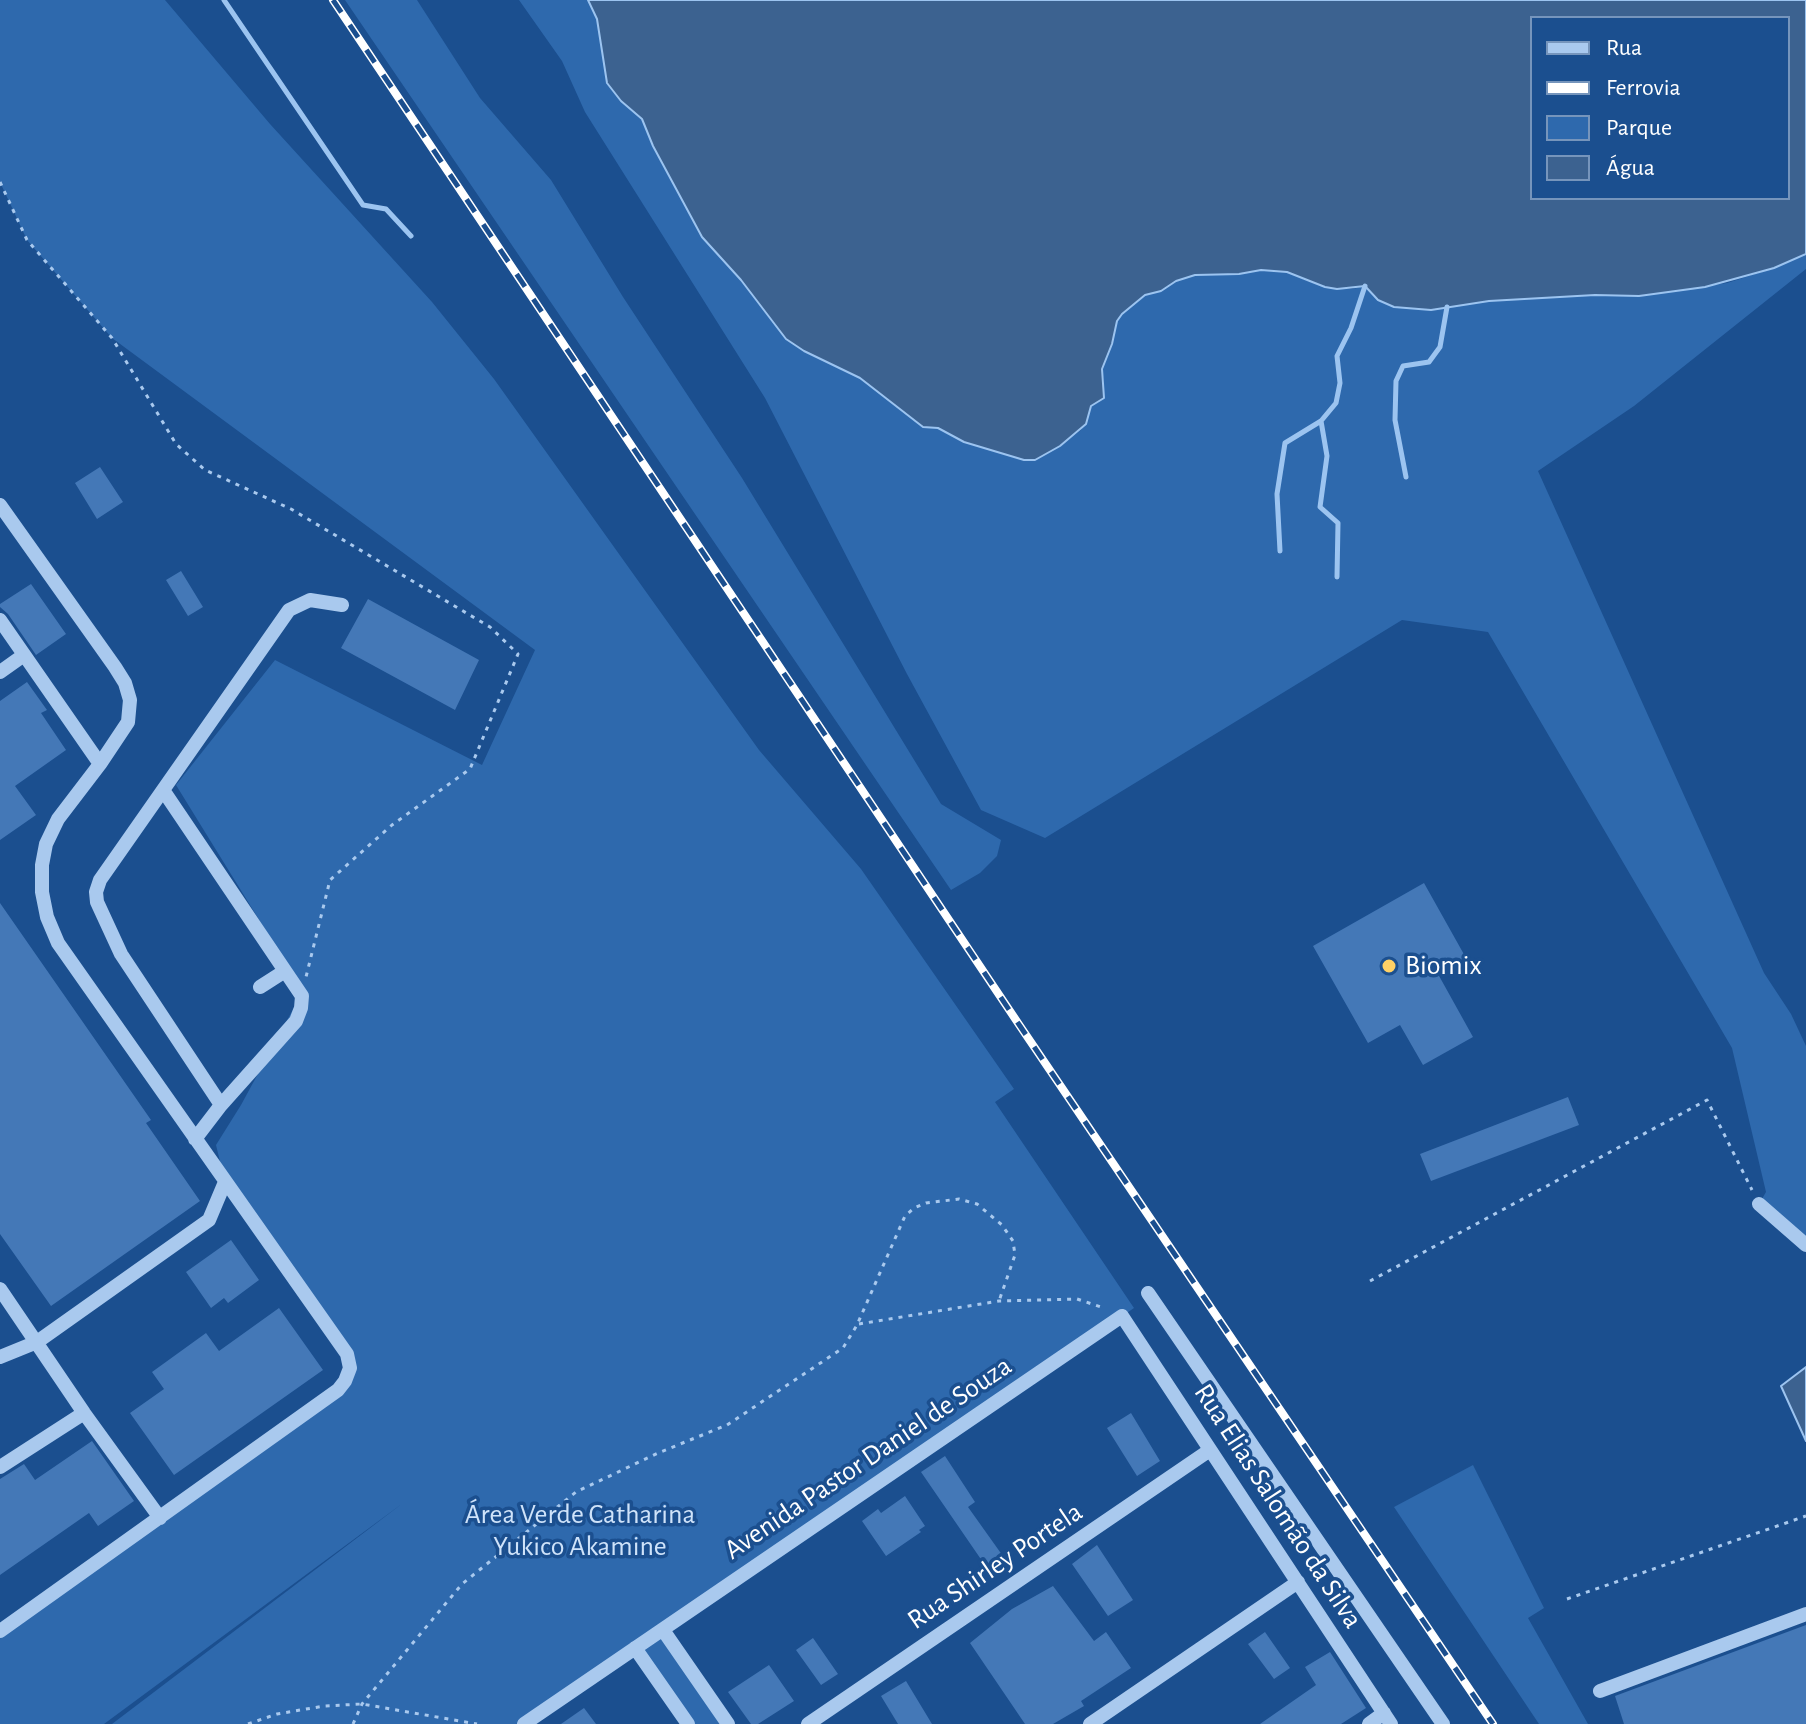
<!DOCTYPE html>
<html>
<head>
<meta charset="utf-8">
<style>
  body { margin:0 }
  #map { position:relative; width:1806px; height:1724px; overflow:hidden; background:#1b4f8f; font-family:"Alegreya Sans",sans-serif }
  canvas { display:block }
  .legend { position:absolute; left:1530px; top:16px; width:260px; height:184px; box-sizing:border-box; background:#1b4f8f; border:2px solid #7695bc; margin:0; padding:10px 14px; list-style:none; font-size:24px; color:#fff }
  .legend li { display:flex; align-items:center; gap:16px; height:40px }
  .legend b { width:40px; border:2px solid #7695bc }
</style>
</head>
<body>
<div id="map">
<canvas width="1806" height="1724"></canvas>
<ul class="legend">
<li><b style="height:10px;background:#a9c9ee"></b>Rua</li>
<li><b style="height:10px;background:#fff"></b>Ferrovia</li>
<li><b style="height:22px;background:#2e69ad"></b>Parque</li>
<li><b style="height:22px;background:#3c6290"></b>Água</li>
</ul>
</div>
<script>
const c = document.querySelector('canvas').getContext('2d');
c.lineJoin = 'round';
function fillPath(path, color) {
  c.fillStyle = color;
  c.fill(path, 'evenodd');
}
function shape(rows) {
  const path = new Path2D();
  for (const r of rows) {
    path.moveTo(r[0], r[1]);
    for (let i = 2; i < r.length; i += 2) path.lineTo(r[i], r[i + 1]);
  }
  return path;
}
function strokePath(path, color, width, dash) {
  c.strokeStyle = color;
  c.lineWidth = width;
  c.lineCap = dash ? 'butt' : 'round';
  c.setLineDash(dash || []);
  c.stroke(path);
}
function drawText(font, color, halo, rows, align = 'center') {
  c.font = font + ' "Alegreya Sans",sans-serif';
  c.lineWidth = 7;
  c.setLineDash([]);
  c.textBaseline = 'middle';
  c.strokeStyle = halo;
  c.fillStyle = color;
  for (const [text, x, y, turn = 0] of rows) {
    c.save();
    c.translate(x, y);
    c.rotate((+turn || 0) * Math.PI / 180);
    c.textAlign = isNaN(turn) ? turn : align;
    if (halo) c.strokeText(text, 0, 0);
    c.fillText(text, 0, 0);
    c.restore();
  }
}
fillPath(shape([
  [0,0,165,0,270,124,432,302,494,379,759,750,861,869,1014,1089,995,1102,1134,1308,663,1630,728,1724,688,1724,635,1649,524,1724,112,1724,403,1503,104,1724,0,1724,0,1631,338,1390,349,1368,225,1182,216,1145,241,1105,303,991,176,785,275,660,482,765,535,650,112,338,27,240,0,182],
  [345,0,417,0,480,98,551,180,623,297,742,478,941,804,1001,840,997,856,980,873,951,890],
  [519,0,588,0,597,18,607,83,621,101,642,119,653,146,702,237,741,280,786,339,804,351,860,378,923,427,938,428,964,442,1024,460,1038,458,1060,446,1081,430,1091,406,1099,402,1104,384,1102,369,1112,344,1117,321,1122,314,1145,295,1161,291,1176,281,1195,275,1239,274,1261,270,1288,272,1325,287,1352,289,1365,286,1378,300,1431,310,1489,301,1595,295,1639,296,1727,283,1774,268,1806,254,1806,269,1634,406,1538,471,1764,973,1791,1014,1806,1046,1806,1245,1759,1204,1766,1192,1732,1048,1488,632,1402,620,1045,838,981,810,907,674,765,398,585,112,562,61],
  [1473,1465,1544,1608,1528,1618,1588,1724,1539,1724,1394,1507]
]), '#2e69ad');
const water = shape([
  [588,0,1806,0,1806,254,1774,268,1705,287,1639,296,1595,295,1489,301,1431,310,1394,307,1378,300,1365,286,1337,289,1325,287,1287,272,1261,270,1239,274,1195,275,1176,281,1161,291,1145,295,1122,314,1117,321,1112,344,1102,369,1104,398,1091,406,1086,424,1060,446,1035,460,1024,460,964,442,938,428,923,427,860,378,804,351,786,339,741,280,702,237,653,146,642,119,621,101,607,83,597,19,588,0],
  [1788,18,1788,198,1532,198,1532,18,1788,18],
  [1806,1367,1806,1441,1781,1386,1806,1367]
]);
fillPath(water, '#3c6290');
strokePath(water, '#9cc4f0', 2);
strokePath(shape([
  [224,0,363,205,386,209,411,236],
  [1406,477,1395,420,1396,381,1403,366,1429,362,1440,347,1447,307],
  [1280,551,1277,494,1285,443,1321,421],
  [1337,577,1338,523,1320,507,1327,456,1321,421,1336,403,1340,383,1337,356,1351,328,1365,286]
]), '#9cc4f0', 5);
fillPath(shape([
  [100,467,123,502,97,519,75,483],
  [181,571,203,607,188,616,166,580],
  [31,584,66,634,36,655,8,614,0,607,0,604],
  [368,599,479,660,455,710,341,648],
  [27,682,47,710,41,713,66,750,15,786,36,815,0,840,0,701],
  [1424,883,1466,958,1438,974,1473,1037,1423,1065,1400,1025,1368,1043,1313,946],
  [0,903,151,1120,146,1123,200,1201,51,1306,0,1234],
  [1568,1097,1579,1125,1431,1181,1420,1154],
  [231,1240,259,1280,228,1303,224,1298,211,1308,186,1272],
  [279,1308,323,1370,174,1475,130,1413,164,1389,152,1372,206,1333,219,1351],
  [1131,1413,1160,1461,1137,1476,1107,1428],
  [92,1441,134,1501,98,1526,89,1513,0,1575,0,1479,24,1464,35,1480],
  [945,1456,975,1502,968,1507,1005,1559,989,1571,921,1472],
  [905,1496,925,1526,919,1530,921,1532,886,1556,862,1521,878,1509,881,1513],
  [1097,1545,1133,1600,1108,1616,1072,1564],
  [1053,1586,1094,1641,1106,1632,1131,1668,1081,1701,1084,1706,1053,1724,1025,1724,970,1643,1012,1609],
  [1806,1625,1806,1724,1624,1724,1615,1696],
  [1265,1632,1290,1668,1274,1679,1248,1644],
  [813,1638,838,1674,821,1685,796,1650],
  [1330,1652,1366,1708,1341,1724,1260,1724,1316,1685,1305,1667],
  [769,1665,794,1701,758,1724,751,1724,728,1692],
  [906,1681,932,1724,898,1724,881,1696],
  [584,1708,596,1724,561,1724]
]), '#4478b7');
strokePath(shape([
  [0,182,27,240,112,338,176,444,205,470,291,509,490,627,518,654,470,769,392,825,330,880,306,977],
  [1370,1281,1707,1100,1752,1190],
  [859,1324,999,1301,1077,1299,1104,1308],
  [1567,1599,1806,1516],
  [248,1724,277,1714,324,1706,362,1704,477,1724],
  [353,1724,362,1704,462,1584,576,1492,658,1453,727,1425,843,1348,857,1325,905,1216,914,1208,926,1203,959,1199,977,1204,1002,1225,1013,1241,1015,1255,999,1301]
]), '#a9c9ee', 3, [4, 6]);
strokePath(shape([
  [0,505,115,667,125,683,130,700,128,722,100,764,58,819,46,844,42,865,42,892,47,917,58,943,347,1354,350,1368,345,1381,338,1390,0,1631],
  [0,620,100,764],
  [0,672,24,655],
  [163,790,302,996,301,1008,296,1021,221,1105,195,1139],
  [260,987,285,971],
  [221,1105,121,954,97,902,96,892,100,880,289,610,310,600,342,605],
  [1759,1204,1806,1245],
  [0,1289,84,1413,160,1518],
  [1148,1293,1443,1724],
  [0,1357,37,1342,209,1220,225,1182],
  [0,1467,84,1413],
  [663,1630,728,1724],
  [635,1648,688,1724],
  [1600,1691,1806,1614],
  [524,1724,1122,1316,1391,1724],
  [808,1724,1210,1450],
  [1090,1724,1298,1582],
  [1369,1724,1384,1713]
]), '#a9c9ee', 14);
const rail = shape([
  [333,0,1020,1026,1493,1724]
]);
strokePath(rail, '#fff', 8);
strokePath(rail, '#1b4f8f', 5, [15]);
for (const [x, y, r, color] of [
  [1389,966,8,"#ffd166"]
]) {
  const dot = new Path2D();
  dot.arc(x, y, r, 0, 2 * Math.PI);
  c.fillStyle = color;
  c.fill(dot);
  strokePath(dot, '#1b4f8f', 3);
}
drawText('28px', '#fff', '#1b4f8f', [
  ["Biomix",1405,966]
], 'left');
drawText('28px', '#fff', '#1b4f8f', [
  ["Avenida Pastor Daniel de Souza",868,1458,-34],
  ["Rua Elias Salomão da Silva",1278,1506,57],
  ["Rua Shirley Portela",995,1566,-34]
]);
drawText('28px', '#cfe3fa', '#1b4f8f', [
  ["Área Verde Catharina",580,1515],
  ["Yukico Akamine",580,1547]
]);
</script>
</body>
</html>
